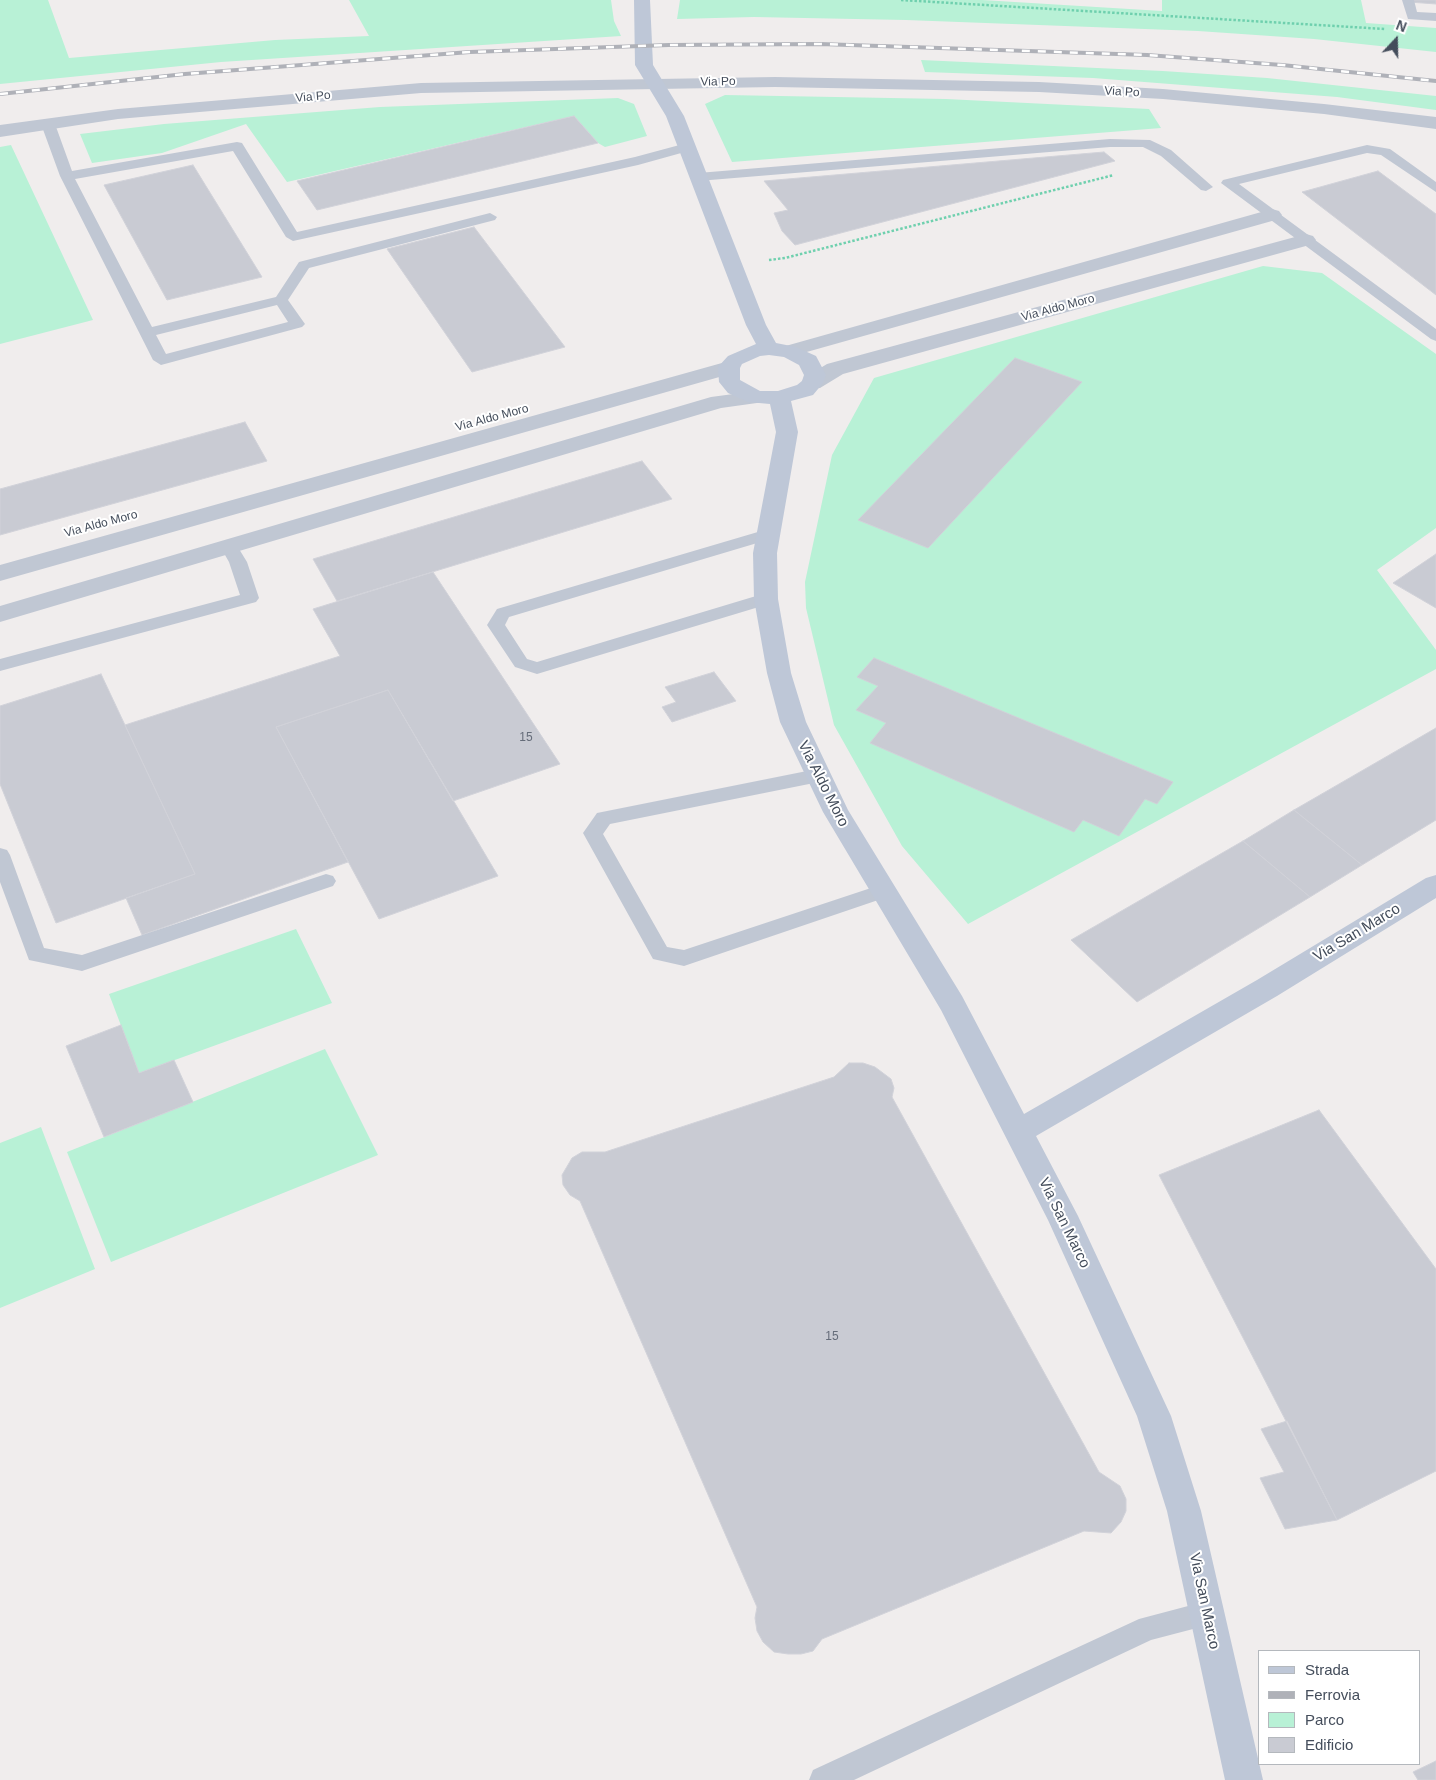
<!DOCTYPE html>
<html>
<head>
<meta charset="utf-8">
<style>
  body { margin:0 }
  #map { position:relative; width:1436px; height:1780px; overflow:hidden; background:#f0eded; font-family:Arial,sans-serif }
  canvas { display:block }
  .legend { position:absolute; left:1258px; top:1650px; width:162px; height:115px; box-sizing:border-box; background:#fff; border:1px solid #b4b8bd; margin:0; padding:6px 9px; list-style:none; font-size:15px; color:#444d5b }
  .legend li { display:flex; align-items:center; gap:10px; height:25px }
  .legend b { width:25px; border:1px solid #b4b8bd }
  .north { position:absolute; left:1371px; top:15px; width:50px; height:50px; -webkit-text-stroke:4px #fff; paint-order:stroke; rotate:21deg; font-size:14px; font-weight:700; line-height:20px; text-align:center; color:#444d5b }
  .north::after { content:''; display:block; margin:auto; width:18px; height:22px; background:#444d5b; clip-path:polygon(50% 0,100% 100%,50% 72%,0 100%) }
</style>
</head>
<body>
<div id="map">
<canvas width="1436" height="1780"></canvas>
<ul class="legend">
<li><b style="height:6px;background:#bec7d7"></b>Strada</li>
<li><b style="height:6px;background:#afb1b8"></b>Ferrovia</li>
<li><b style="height:14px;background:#b8f1d6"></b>Parco</li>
<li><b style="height:14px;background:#c9cbd3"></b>Edificio</li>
</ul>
<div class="north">N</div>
</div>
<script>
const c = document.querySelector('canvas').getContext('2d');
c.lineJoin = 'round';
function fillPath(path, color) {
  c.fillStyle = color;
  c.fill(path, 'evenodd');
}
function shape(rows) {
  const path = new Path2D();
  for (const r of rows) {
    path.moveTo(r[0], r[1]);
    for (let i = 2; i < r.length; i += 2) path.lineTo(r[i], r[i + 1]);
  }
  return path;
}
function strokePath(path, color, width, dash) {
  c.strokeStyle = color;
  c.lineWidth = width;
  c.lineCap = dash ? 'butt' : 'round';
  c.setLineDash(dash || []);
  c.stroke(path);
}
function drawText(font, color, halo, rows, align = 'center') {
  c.font = font + ' Arial,sans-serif';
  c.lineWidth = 4;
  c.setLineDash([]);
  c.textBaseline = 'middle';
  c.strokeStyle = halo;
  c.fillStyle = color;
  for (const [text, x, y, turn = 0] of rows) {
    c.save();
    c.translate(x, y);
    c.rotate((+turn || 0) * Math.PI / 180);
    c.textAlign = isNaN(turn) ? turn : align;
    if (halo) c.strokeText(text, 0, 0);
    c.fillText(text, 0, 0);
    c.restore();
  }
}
fillPath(shape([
  [0,0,48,0,69,58,275,40,369,36,349,0,611,0,614,21,621,36,221,62,0,84],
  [680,0,982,0,1162,11,1162,0,1361,0,1366,23,1436,28,1436,52,1314,39,1198,31,906,20,754,17,677,19],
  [921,60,1163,71,1267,78,1436,96,1436,110,1337,97,1093,78,925,72],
  [725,95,946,99,1149,109,1161,128,732,162,705,104],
  [618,98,634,104,647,136,605,147,598,143,574,116,287,182,246,124,162,153,92,163,80,134,164,124,380,107],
  [11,145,93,320,0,344,0,147],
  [1263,266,1322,273,1436,354,1436,528,1377,570,1436,650,1436,669,968,924,902,846,834,725,806,608,805,582,832,455,874,378],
  [296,929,332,1003,139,1073,109,994],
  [325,1049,378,1155,111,1262,67,1152],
  [41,1127,95,1269,0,1308,0,1143]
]), '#b8f1d6');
const building = shape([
  [1409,0,1436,0,1436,4,1409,2,1409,0],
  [574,116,598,143,317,210,297,181,574,116],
  [1104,152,1115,161,795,245,782,231,774,213,788,210,764,181,1104,152],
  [193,165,262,277,167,300,104,185,193,165],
  [1378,171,1436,214,1436,295,1302,192,1378,171],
  [474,227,565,347,472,372,387,249,474,227],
  [1015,358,1082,382,928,548,858,520,1015,358],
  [245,422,267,461,0,535,0,489,245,422],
  [642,461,672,499,337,601,313,559,642,461],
  [1436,554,1436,608,1393,583,1436,554],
  [433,572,560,764,453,801,388,690,276,727,348,862,142,935,126,898,195,874,125,725,340,656,313,609,433,572],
  [874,658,1173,782,1157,804,1145,799,1119,836,1083,820,1074,832,870,743,886,723,856,710,878,686,857,677,874,658],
  [714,672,736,701,672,722,662,707,676,702,665,687,714,672],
  [101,674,195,874,56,923,0,784,0,706,101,674],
  [388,690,498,876,379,919,276,727,388,690],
  [1436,728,1436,820,1362,865,1294,810,1436,728],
  [1294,810,1362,865,1310,897,1243,841,1294,810],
  [1243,841,1310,897,1137,1002,1071,940,1243,841],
  [121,1025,139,1073,174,1060,193,1102,104,1137,66,1046,121,1025],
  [849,1063,863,1063,875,1067,891,1079,894,1088,892,1097,1099,1472,1120,1486,1126,1499,1126,1511,1121,1522,1111,1533,1084,1531,822,1639,813,1651,801,1654,788,1654,774,1652,763,1642,757,1631,755,1618,757,1607,580,1201,570,1195,563,1185,562,1175,572,1158,582,1152,605,1152,834,1077,849,1063],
  [1319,1110,1436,1269,1436,1471,1337,1520,1159,1175,1319,1110],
  [1287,1421,1337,1520,1285,1529,1260,1478,1284,1472,1261,1429,1287,1421],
  [1436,1761,1436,1780,1418,1780,1413,1772,1436,1761]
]);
fillPath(building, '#c9cbd3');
strokePath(building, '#d1d2d9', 1);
strokePath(shape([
  [901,0,1385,29],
  [769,260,785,258,1114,175]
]), '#6fd0ae', 2.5, [2.5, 2]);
fillPath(shape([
  [1402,0,1414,0,1417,12,1436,13,1436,21,1408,19,1402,0],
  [48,120,55,124,72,171,237,142,242,143,297,232,635,157,687,143,694,147,692,150,638,165,293,241,286,237,233,151,75,179,152,327,276,297,299,262,490,213,497,217,495,220,309,268,288,300,305,324,302,327,161,365,153,360,60,176,41,124,48,120],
  [277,305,288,322,166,354,156,335,277,305],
  [1110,139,1150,140,1171,150,1213,187,1206,191,1201,190,1161,156,1143,147,1110,147,698,181,691,177,698,173,1110,139],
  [1367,145,1390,149,1436,182,1436,192,1381,155,1367,153,1239,184,1436,329,1436,341,1431,339,1221,183,1223,180,1367,145],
  [768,529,774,530,776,534,774,538,509,617,505,625,527,659,537,662,766,593,772,595,775,599,772,603,537,674,515,667,487,625,497,609,768,529],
  [230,543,236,544,247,562,259,598,256,602,0,671,0,659,240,595,229,562,221,548,224,544,230,543],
  [817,769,824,771,827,776,824,781,610,824,603,834,667,947,684,950,883,884,890,886,893,891,890,896,684,966,653,959,583,833,597,813,817,769],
  [0,848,7,850,10,855,44,948,82,955,326,874,333,876,336,881,333,886,82,971,29,960,0,882,0,848],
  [1207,1601,1216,1605,1220,1614,1216,1623,1151,1640,854,1780,809,1780,813,1770,1139,1619,1207,1601]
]), '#c0c7d3');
fillPath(shape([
  [775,77,1039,82,1163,89,1324,104,1436,117,1436,129,1324,114,1163,99,1039,92,775,87,421,93,118,119,0,137,0,125,118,109,421,83,775,77],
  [1272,209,1279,211,1282,215,1279,219,796,355,789,357,782,355,778,351,782,347,1272,209],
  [1306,234,1313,236,1316,240,1313,244,843,374,820,388,812,389,804,388,801,383,804,378,827,364,1306,234],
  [729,361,737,362,740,367,737,372,0,581,0,565,729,361],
  [756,391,764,392,767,397,764,402,721,408,0,622,0,606,711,397,756,391]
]), '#c0c7d3');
fillPath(shape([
  [634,0,650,0,653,65,684,116,766,325,776,343,796,347,816,356,826,375,823,383,813,395,791,401,798,432,777,553,778,599,791,673,806,722,848,810,962,996,1024,1114,1257,980,1426,878,1436,875,1436,898,1277,996,1036,1136,1078,1216,1171,1416,1201,1511,1263,1780,1225,1780,1167,1511,1137,1416,1048,1220,941,1010,823,812,780,722,767,673,754,599,753,553,776,432,770,404,748,402,728,393,719,382,718,367,728,356,756,344,746,325,666,116,635,65,634,0],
  [769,355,784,357,799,365,804,375,802,381,797,385,778,391,760,391,740,380,740,368,742,364,760,356,769,355]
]), '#bec7d7');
const rail = shape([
  [0,94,185,74,470,52,669,45,820,44,1147,55,1282,65,1436,81]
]);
strokePath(rail, '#afb1b8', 4);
strokePath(rail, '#fff', 2.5, [8]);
drawText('12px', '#444d5b', '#fff', [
  ["Via Po",718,82,-1],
  ["Via Po",1122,92,3],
  ["Via Po",313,97,-5],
  ["Via Aldo Moro",1058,308,-15],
  ["Via Aldo Moro",492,418,-15],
  ["Via Aldo Moro",101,524,-15]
]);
drawText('12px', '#656c79', null, [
  ["15",526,738],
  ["15",832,1337]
]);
drawText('15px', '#444d5b', '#fff', [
  ["Via Aldo Moro",823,784,63],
  ["Via San Marco",1357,933,-31],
  ["Via San Marco",1064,1223,64],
  ["Via San Marco",1204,1601,78]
]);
</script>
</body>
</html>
